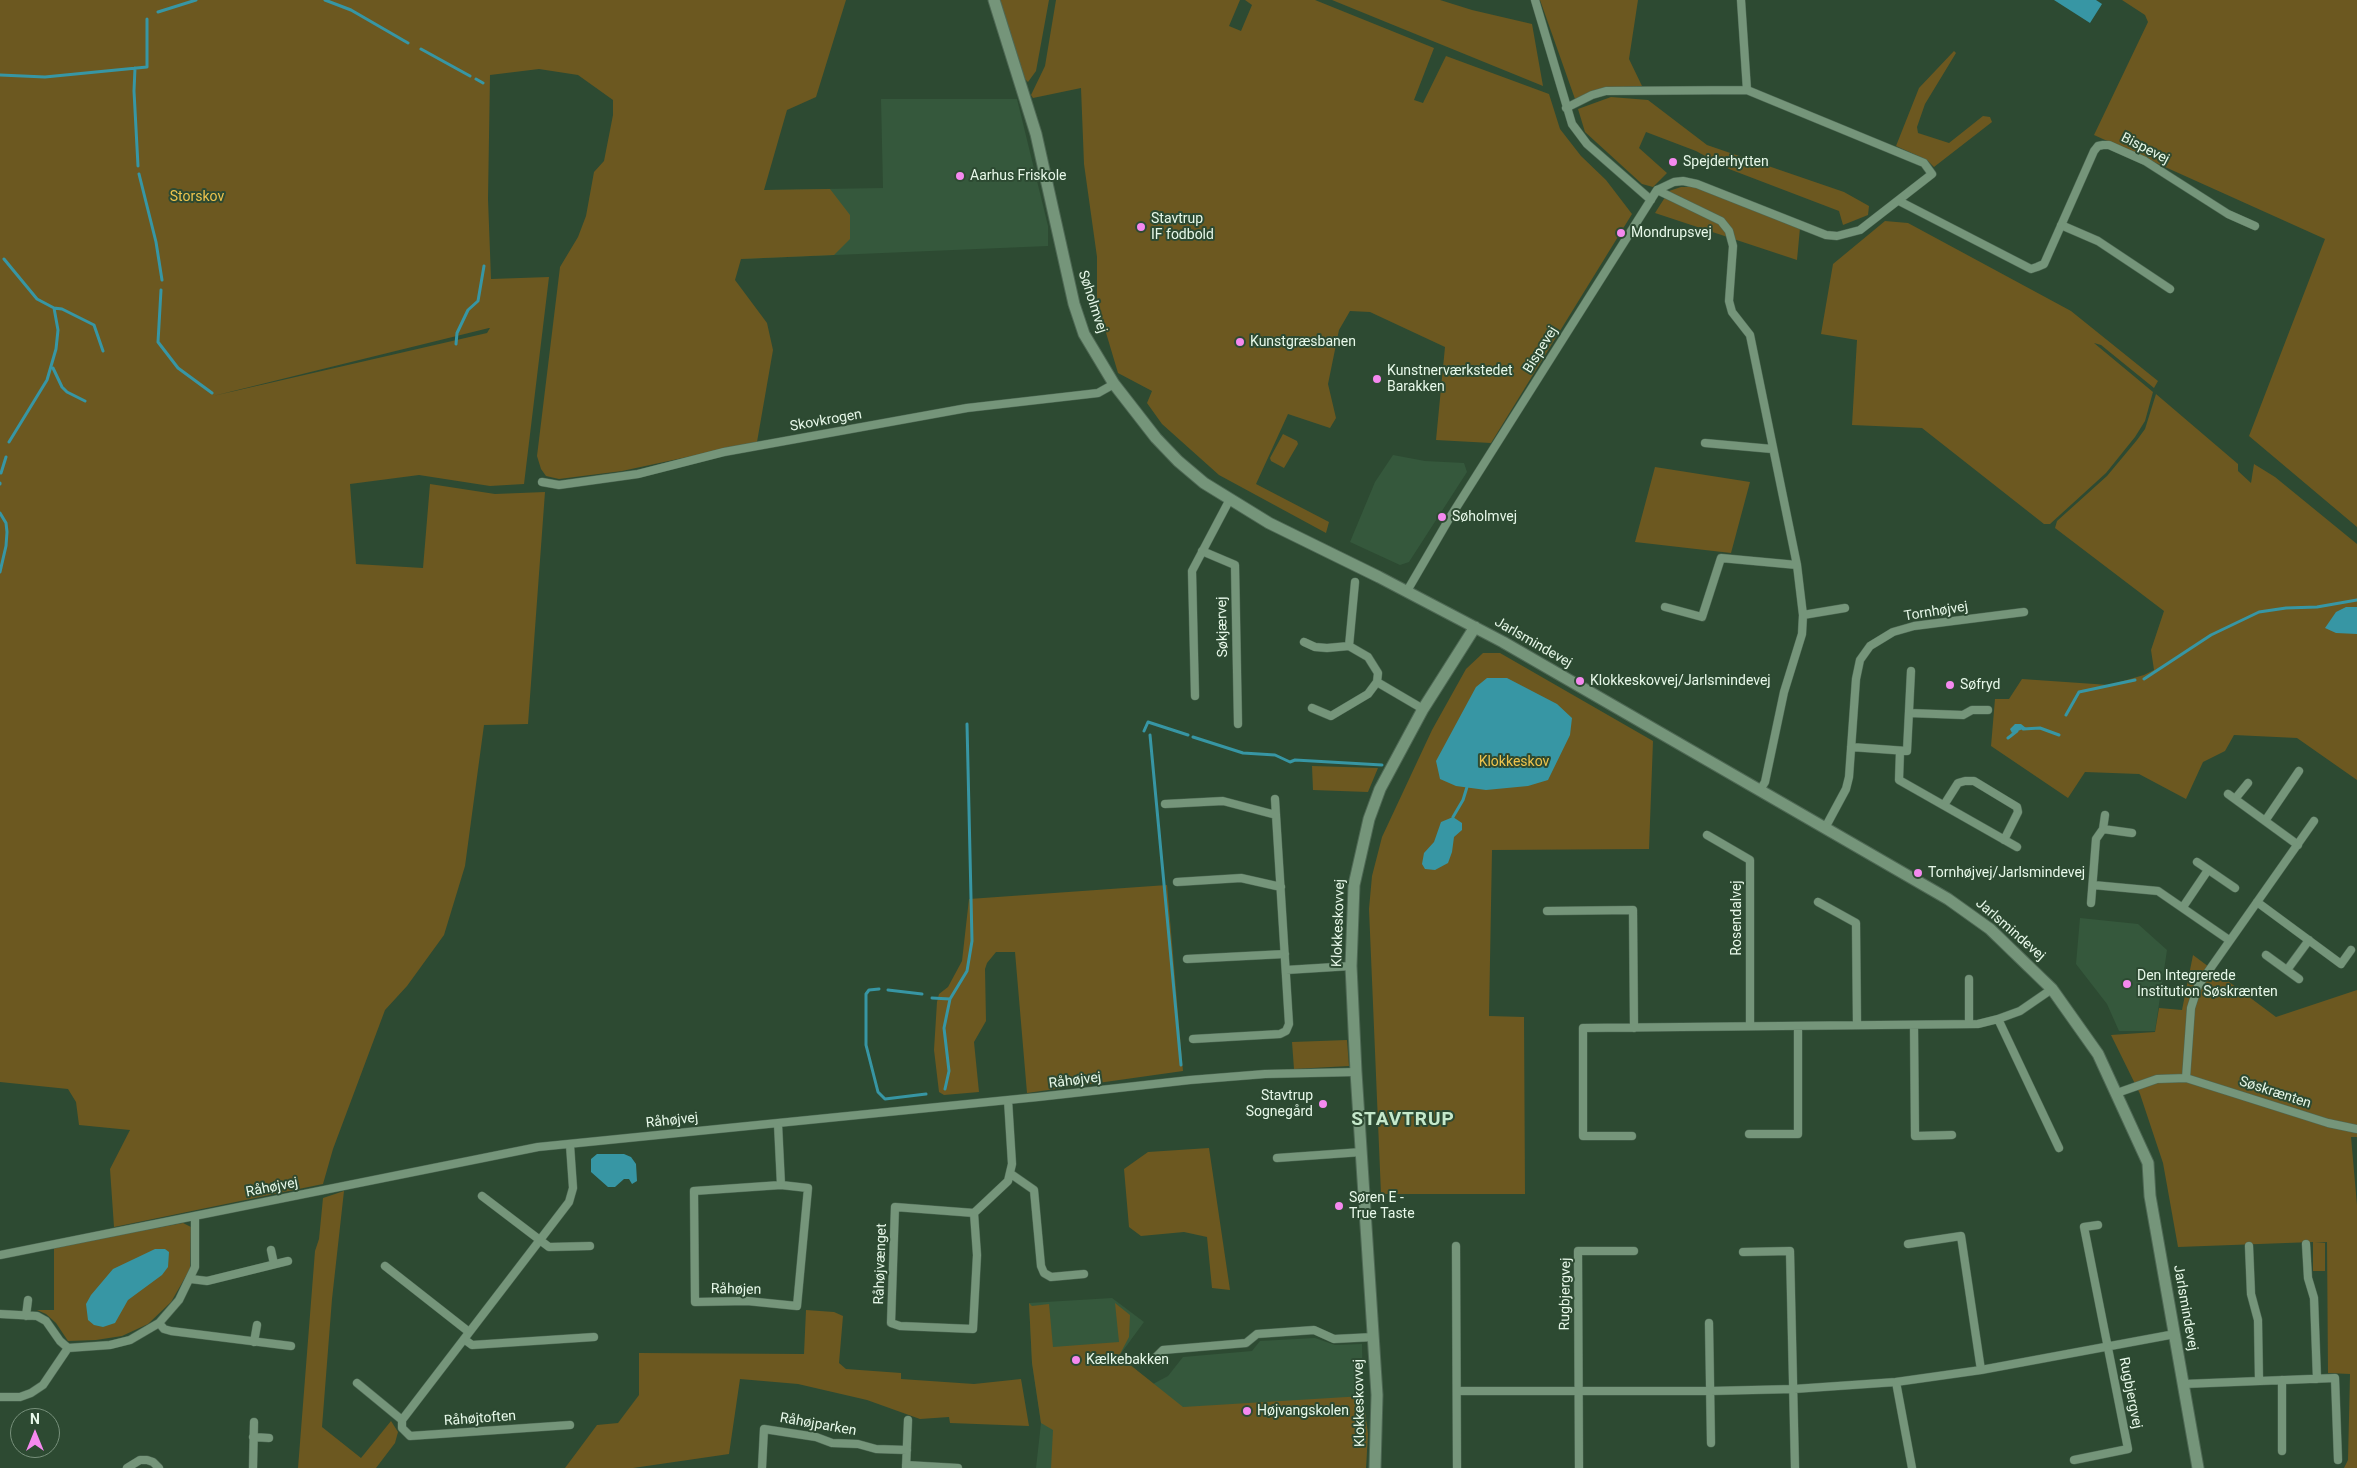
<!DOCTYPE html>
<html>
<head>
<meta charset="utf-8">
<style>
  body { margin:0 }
  #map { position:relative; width:2357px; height:1468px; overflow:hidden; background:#2d4a32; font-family:Roboto,sans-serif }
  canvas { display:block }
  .north { position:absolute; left:10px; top:1408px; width:50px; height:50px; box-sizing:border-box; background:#2d4a32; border:1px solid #77907b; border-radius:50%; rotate:0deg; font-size:14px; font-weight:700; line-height:20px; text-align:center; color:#e7f8e9 }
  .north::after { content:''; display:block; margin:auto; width:18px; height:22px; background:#f589ef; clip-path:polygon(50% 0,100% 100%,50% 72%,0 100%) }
</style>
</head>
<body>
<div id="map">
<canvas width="2357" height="1468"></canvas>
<div class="north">N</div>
</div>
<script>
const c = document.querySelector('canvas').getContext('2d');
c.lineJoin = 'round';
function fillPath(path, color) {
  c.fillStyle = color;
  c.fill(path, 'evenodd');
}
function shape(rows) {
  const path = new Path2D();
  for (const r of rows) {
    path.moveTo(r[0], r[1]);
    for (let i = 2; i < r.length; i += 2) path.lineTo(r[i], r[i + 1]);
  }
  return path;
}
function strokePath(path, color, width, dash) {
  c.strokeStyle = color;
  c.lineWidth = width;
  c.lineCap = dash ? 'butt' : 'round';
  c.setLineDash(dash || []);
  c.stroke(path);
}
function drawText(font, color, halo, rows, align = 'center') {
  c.font = font + ' Roboto,sans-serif';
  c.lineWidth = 4;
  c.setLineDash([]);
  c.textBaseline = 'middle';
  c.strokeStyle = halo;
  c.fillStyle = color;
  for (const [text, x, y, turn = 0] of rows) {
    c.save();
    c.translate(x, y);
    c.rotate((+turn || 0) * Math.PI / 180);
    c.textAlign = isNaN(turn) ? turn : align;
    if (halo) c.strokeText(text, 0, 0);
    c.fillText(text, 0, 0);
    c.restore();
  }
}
fillPath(shape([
  [881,99,1017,99,1048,226,1048,246,741,259,764,190,883,188],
  [1393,455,1425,461,1464,463,1467,472,1409,562,1400,565,1350,542,1375,482],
  [2080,918,2138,924,2167,950,2155,1031,2119,1031,2107,1004,2076,964],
  [1112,1298,1144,1322,1119,1356,1153,1384,1168,1376,1183,1357,1252,1351,1260,1341,1315,1338,1335,1345,1362,1344,1363,1396,1368,1434,1366,1468,1036,1468,1041,1423,1032,1363,1029,1303]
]), '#35583c');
fillPath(shape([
  [0,0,846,0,816,97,787,110,764,190,830,189,850,215,850,239,834,255,741,259,735,280,767,323,773,350,757,442,622,471,559,479,546,476,541,469,537,456,560,267,578,237,586,216,594,172,604,161,613,115,613,100,578,75,539,69,490,75,488,199,491,279,549,277,524,484,490,486,419,475,350,484,356,564,423,568,430,484,495,494,545,492,528,724,484,725,465,866,444,935,407,986,385,1010,333,1149,323,1184,114,1227,110,1169,130,1130,79,1125,76,1102,68,1089,0,1082],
  [490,328,487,333,213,396,489,328],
  [999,0,1049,0,1036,71,1028,82,1025,79],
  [1056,0,1240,0,1229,26,1241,31,1252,5,1245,0,1315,0,1434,48,1414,100,1423,103,1446,56,1549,94,1560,129,1581,156,1606,180,1632,214,1491,443,1436,440,1445,347,1370,312,1350,311,1339,330,1328,384,1336,418,1330,428,1288,414,1256,484,1329,522,1326,533,1219,475,1162,424,1147,403,1152,391,1118,373,1104,326,1097,323,1097,257,1084,164,1081,88,1033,98,1031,95,1045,66],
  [1332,0,1440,0,1472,10,1532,24,1543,86],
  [1540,0,1638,0,1629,59,1642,86,1603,88,1575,99],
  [2122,0,2357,0,2357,527,2249,436,2325,239,2094,135,2148,22,2145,15],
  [1954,51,1956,53,1925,104,1917,127,1918,133,1949,143,1983,116,1990,117,1992,122,1934,167,1927,160,1896,146,1919,88],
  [1611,97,1648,100,1707,145,1844,192,1869,206,1868,215,1843,225,1839,211,1729,169,1696,151,1646,132,1639,148,1667,173,1653,187,1642,184,1585,132,1578,109],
  [1681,187,1697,187,1800,228,1797,260,1655,213,1669,191],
  [1885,221,1908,223,2071,311,2158,381,2154,388,2101,345,2094,343,2153,392,2145,421,2135,437,2106,473,2050,524,2044,524,1922,428,1852,425,1857,340,1821,334,1833,264],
  [2156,394,2238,464,2238,471,2251,483,2254,464,2275,477,2357,544,2357,780,2297,738,2234,735,2225,751,2203,762,2186,799,2139,774,2085,772,2068,798,1991,746,1995,699,2009,699,2022,679,2109,685,2144,675,2154,670,2151,650,2164,611,2055,528,2057,521,2107,476,2137,440,2145,429],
  [1283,434,1297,441,1298,444,1284,468,1271,461,1270,458],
  [1655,467,1750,482,1731,553,1635,542],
  [1483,653,1500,653,1653,741,1649,849,1492,850,1489,1016,1524,1017,1525,1194,1381,1194,1369,909,1372,876,1382,837,1432,730,1466,669],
  [1312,766,1378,768,1368,792,1313,790],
  [1167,885,1183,1071,1027,1093,1015,952,996,952,987,963,985,969,986,1021,974,1042,979,1092,944,1095,939,1092,934,1050,937,1002,939,994,948,987,962,961,969,899],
  [2193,955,2276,1017,2357,990,2357,1137,2351,1137,2357,1205,2357,1468,2344,1468,2348,1460,2350,1374,2328,1373,2327,1242,2315,1243,2325,1243,2325,1271,2313,1271,2313,1242,2178,1247,2163,1163,2140,1094,2111,1035,2155,1032,2159,1008,2182,1010],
  [1347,1040,1349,1066,1294,1069,1292,1042],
  [1209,1148,1230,1290,1212,1288,1207,1237,1184,1232,1141,1236,1129,1227,1124,1169,1148,1152],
  [344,1191,332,1299,322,1427,361,1458,391,1421,398,1432,395,1443,376,1468,298,1468,315,1251,319,1239,323,1198],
  [183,1223,191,1227,190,1269,171,1302,148,1324,122,1336,96,1340,68,1341,56,1323,46,1314,37,1310,54,1310,54,1247],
  [1029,1303,1032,1306,1049,1304,1053,1347,1119,1342,1115,1303,1130,1315,1129,1337,1119,1356,1183,1407,1363,1396,1368,1434,1366,1468,1051,1468,1053,1430,1041,1423,1032,1363],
  [806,1310,834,1312,843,1316,839,1363,846,1369,901,1373,901,1379,974,1384,1021,1379,1029,1426,950,1423,949,1417,920,1419,867,1400,798,1384,740,1379,729,1454,633,1468,561,1468,565,1468,597,1425,618,1423,639,1395,639,1353,804,1354]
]), '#6c5820');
fillPath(shape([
  [2054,0,2096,0,2102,4,2090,23],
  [2346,607,2357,607,2357,634,2336,633,2325,628,2336,612],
  [1487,678,1507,678,1557,704,1572,718,1570,735,1548,780,1528,786,1486,790,1456,786,1440,779,1436,761,1476,687],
  [2015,724,2021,724,2026,728,2012,733,2010,729],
  [1453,817,1462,823,1462,830,1454,837,1452,852,1448,863,1435,870,1425,869,1422,864,1424,853,1434,842,1441,822],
  [597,1154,624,1154,631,1157,636,1164,637,1181,632,1184,629,1179,624,1179,615,1187,608,1187,591,1172,591,1159],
  [155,1249,165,1249,169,1252,168,1267,162,1275,128,1300,115,1323,103,1327,94,1325,88,1320,86,1304,91,1295,113,1269]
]), '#3796a4');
strokePath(shape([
  [325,0,351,10,408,43],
  [158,12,196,0],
  [421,49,470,76],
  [135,68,134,91,138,166],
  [0,75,45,77,147,67,147,19],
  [476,79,483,83],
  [139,174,156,242,162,280],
  [4,259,37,299,54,308,58,330,56,349,47,380,9,442],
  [161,290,158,342,178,368,212,393],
  [54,308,62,309,94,325,103,351],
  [456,344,457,333,468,310,478,301,484,266],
  [53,368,62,387,67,392,85,401],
  [1,473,6,457],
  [0,484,0,483],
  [0,513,6,523,7,532,6,546,0,572],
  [2144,679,2211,635,2259,612,2286,608,2317,607,2357,600],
  [2066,715,2079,692,2135,680],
  [2023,729,2040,728,2059,735],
  [1144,731,1148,722,1188,735],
  [1150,735,1181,1065],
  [1193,737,1243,753,1275,755,1290,762,1295,760,1382,765],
  [2008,738,2017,731],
  [1453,817,1463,800,1467,787],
  [879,989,869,990,866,994,866,1045,878,1092,885,1099,926,1094],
  [888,990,922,994],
  [932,998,950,999],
  [945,1089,949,1071,944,1028,950,999,967,971,972,941,967,724]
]), '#3796a4', 3);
const street = shape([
  [1535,0,1572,124,1587,144,1651,200],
  [1741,0,1747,90],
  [1657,190,1721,221,1729,231,1733,246,1729,301,1732,312,1750,335,1797,565,1803,615,1802,634,1784,692,1765,782,1760,790],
  [1899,201,2031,269,2037,267,2044,264,2094,151,2098,146,2103,145,2109,145,2145,161,2228,214,2255,226],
  [2061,225,2098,241,2170,289],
  [1705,443,1772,449],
  [542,482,559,485,638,474,724,452,967,408,1098,393,1114,384],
  [1202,551,1235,565,1238,724],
  [1407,591,1449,519,1657,190,1674,182,1683,181,1697,184,1826,235,1837,236,1860,230,1932,174,1924,163,1747,90,1606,91,1592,95,1566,108],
  [1665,607,1702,617,1721,558,1797,565],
  [1803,615,1845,608],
  [1304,642,1315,647,1327,648,1349,646,1368,657,1378,673,1377,682,1368,694,1331,716,1312,708],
  [1349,646,1355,582],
  [1377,682,1423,709],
  [1195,696,1192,571,1230,499],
  [1909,713,1963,715,1972,710,1988,710],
  [1851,747,1907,751,1911,671],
  [1900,751,1899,780,2017,847],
  [2228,794,2298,845],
  [2235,799,2248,783],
  [1165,804,1223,801,1276,815],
  [1944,805,1958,783,1965,781,1974,781,2017,807,2018,812,2004,840],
  [2265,821,2299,771],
  [1825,828,1846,789,1849,777,1856,679,1860,660,1870,646,1893,632,1914,626,2024,612],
  [2103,829,2105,815],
  [1707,835,1750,860,1750,1026],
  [2197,862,2235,888],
  [1177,882,1241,878,1281,887],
  [2093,885,2158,891,2229,940],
  [1818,902,1856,923,1857,1025],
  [2257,902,2341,964,2351,950],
  [2091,903,2096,839,2103,829,2132,833],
  [2183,907,2208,870],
  [1547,911,1633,910,1634,1028],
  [2266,955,2299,979],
  [1187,959,1285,954],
  [1286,970,1351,966],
  [2287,970,2309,940],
  [1969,979,1969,1024],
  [1998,1019,2059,1148],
  [1914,1025,1915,1136,1952,1135],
  [1193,1039,1280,1034,1286,1031,1289,1024,1275,799],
  [2186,1078,2191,1008,2198,986,2314,821],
  [2117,1093,2157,1079,2186,1078,2328,1123,2357,1129],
  [778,1124,781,1185,694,1191,695,1302,747,1301,797,1306,808,1188,781,1185],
  [1749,1134,1798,1134,1798,1026],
  [1632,1136,1583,1136,1583,1028,1978,1024,1998,1019,2020,1011,2052,989],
  [1277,1158,1362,1152],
  [1011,1174,1034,1190,1041,1266,1044,1273,1051,1277,1084,1274],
  [482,1196,549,1247,590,1246],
  [974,1213,977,1255,973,1329,900,1326,891,1323,895,1207,974,1213,1008,1181,1012,1164,1008,1100],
  [1908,1244,1961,1236,1981,1370],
  [2306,1244,2308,1278,2314,1298,2317,1379],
  [1456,1246,1457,1468],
  [2249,1246,2251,1294,2258,1320,2259,1381],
  [271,1250,274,1264],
  [1743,1252,1790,1251,1795,1468],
  [0,1255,538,1147,1038,1097,1190,1080,1265,1074,1356,1072],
  [385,1266,469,1332],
  [191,1279,207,1281,288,1261],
  [0,1314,37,1316,46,1321,60,1341,68,1348],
  [26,1316,28,1300],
  [159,1323,164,1329,171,1331,291,1346],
  [1709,1323,1711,1443],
  [464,1339,472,1345,594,1337],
  [254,1342,257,1325],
  [1154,1359,1163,1350,1246,1343,1257,1334,1314,1330,1334,1339,1374,1337],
  [2282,1380,2282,1451],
  [1896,1382,1912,1468],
  [357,1383,402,1420],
  [2184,1384,2335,1378,2338,1460],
  [1457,1391,1710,1391,1794,1389,1896,1382,1981,1370,2175,1334],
  [0,1397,20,1397,31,1393,43,1385,68,1348,110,1345,130,1340,159,1323,179,1300,195,1267,195,1216],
  [570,1425,410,1436,402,1428,402,1420,569,1202,573,1188,570,1145],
  [253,1437,269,1438],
  [2074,1460,2128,1449,2084,1227,2098,1225],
  [906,1465,958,1468],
  [127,1468,140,1460,147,1460,153,1462,159,1468],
  [253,1468,254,1422],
  [762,1468,764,1429,816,1437,832,1443,858,1444,876,1449,907,1450],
  [906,1468,908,1420],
  [1579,1468,1578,1251,1634,1251]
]);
const secondary = shape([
  [994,0,1036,134,1074,304,1084,334,1114,384,1156,438,1178,461,1204,483,1269,523,1379,577,1503,642,1948,899,1990,929,2052,989,2098,1054,2148,1163,2150,1196,2198,1468],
  [1375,1468,1377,1395,1356,1072,1351,966,1354,885,1369,819,1380,789,1423,709,1475,627]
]);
strokePath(street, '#4e6854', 9);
strokePath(secondary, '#4e6854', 13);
strokePath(street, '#75957a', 8);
strokePath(secondary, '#75957a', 11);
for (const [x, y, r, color] of [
  [1673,162,5,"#f589ef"],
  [960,176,5,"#f589ef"],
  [1141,227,5,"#f589ef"],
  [1621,233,5,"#f589ef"],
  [1240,342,5,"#f589ef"],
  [1377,379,5,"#f589ef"],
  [1442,517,5,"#f589ef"],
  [1580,681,5,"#f589ef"],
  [1950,685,5,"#f589ef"],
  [1918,873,5,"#f589ef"],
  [2127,984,5,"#f589ef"],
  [1323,1104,5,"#f589ef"],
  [1339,1206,5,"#f589ef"],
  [1076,1360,5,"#f589ef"],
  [1247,1411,5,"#f589ef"]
]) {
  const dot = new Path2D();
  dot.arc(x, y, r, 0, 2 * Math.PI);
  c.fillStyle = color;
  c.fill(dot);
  strokePath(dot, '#2d4a32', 2);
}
drawText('14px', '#e7f8e9', '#2d4a32', [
  ["Bispevej",2145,149,27],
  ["Søholmvej",1092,302,72],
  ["Bispevej",1541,350,-58],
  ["Skovkrogen",826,421,-10],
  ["Tornhøjvej",1936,612,-9],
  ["Søkjærvej",1223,627,-91],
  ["Jarlsmindevej",1533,643,30],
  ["Rosendalvej",1737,918,-90],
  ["Klokkeskovvej",1339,923,-88],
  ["Jarlsmindevej",2010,930,41],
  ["Råhøjvej",1075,1081,-7],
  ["Søskrænten",2275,1093,18],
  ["Råhøjvej",672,1121,-6],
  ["Råhøjvej",272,1188,-11],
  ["Råhøjvænget",881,1264,-88],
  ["Råhøjen",736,1290,1],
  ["Rugbjergvej",1566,1294,-89],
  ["Jarlsmindevej",2185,1308,80],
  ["Rugbjergvej",2130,1393,79],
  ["Klokkeskovvej",1360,1403,-91],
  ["Råhøjtoften",480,1419,-4],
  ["Råhøjparken",818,1425,10]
]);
drawText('14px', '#e7f8e9', '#2d4a32', [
  ["Spejderhytten",1683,162],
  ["Aarhus Friskole",970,176],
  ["Stavtrup",1151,219],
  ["IF fodbold",1151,235],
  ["Mondrupsvej",1631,233],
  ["Kunstgræsbanen",1250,342],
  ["Kunstnerværkstedet",1387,371],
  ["Barakken",1387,387],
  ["Søholmvej",1452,517],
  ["Klokkeskovvej/Jarlsmindevej",1590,681],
  ["Søfryd",1960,685],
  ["Tornhøjvej/Jarlsmindevej",1928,873],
  ["Den Integrerede",2137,976],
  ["Institution Søskrænten",2137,992],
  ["Stavtrup",1313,1096,"right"],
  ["Sognegård",1313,1112,"right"],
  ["Søren E -",1349,1198],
  ["True Taste",1349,1214],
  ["Kælkebakken",1086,1360],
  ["Højvangskolen",1257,1411]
], 'left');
drawText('14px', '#edc34d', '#2d4a32', [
  ["Storskov",197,197],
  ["Klokkeskov",1514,762]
]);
c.letterSpacing = '1px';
drawText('bold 19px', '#c6e9cb', '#2d4a32', [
  ["STAVTRUP",1403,1120]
]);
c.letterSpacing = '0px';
</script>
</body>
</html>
